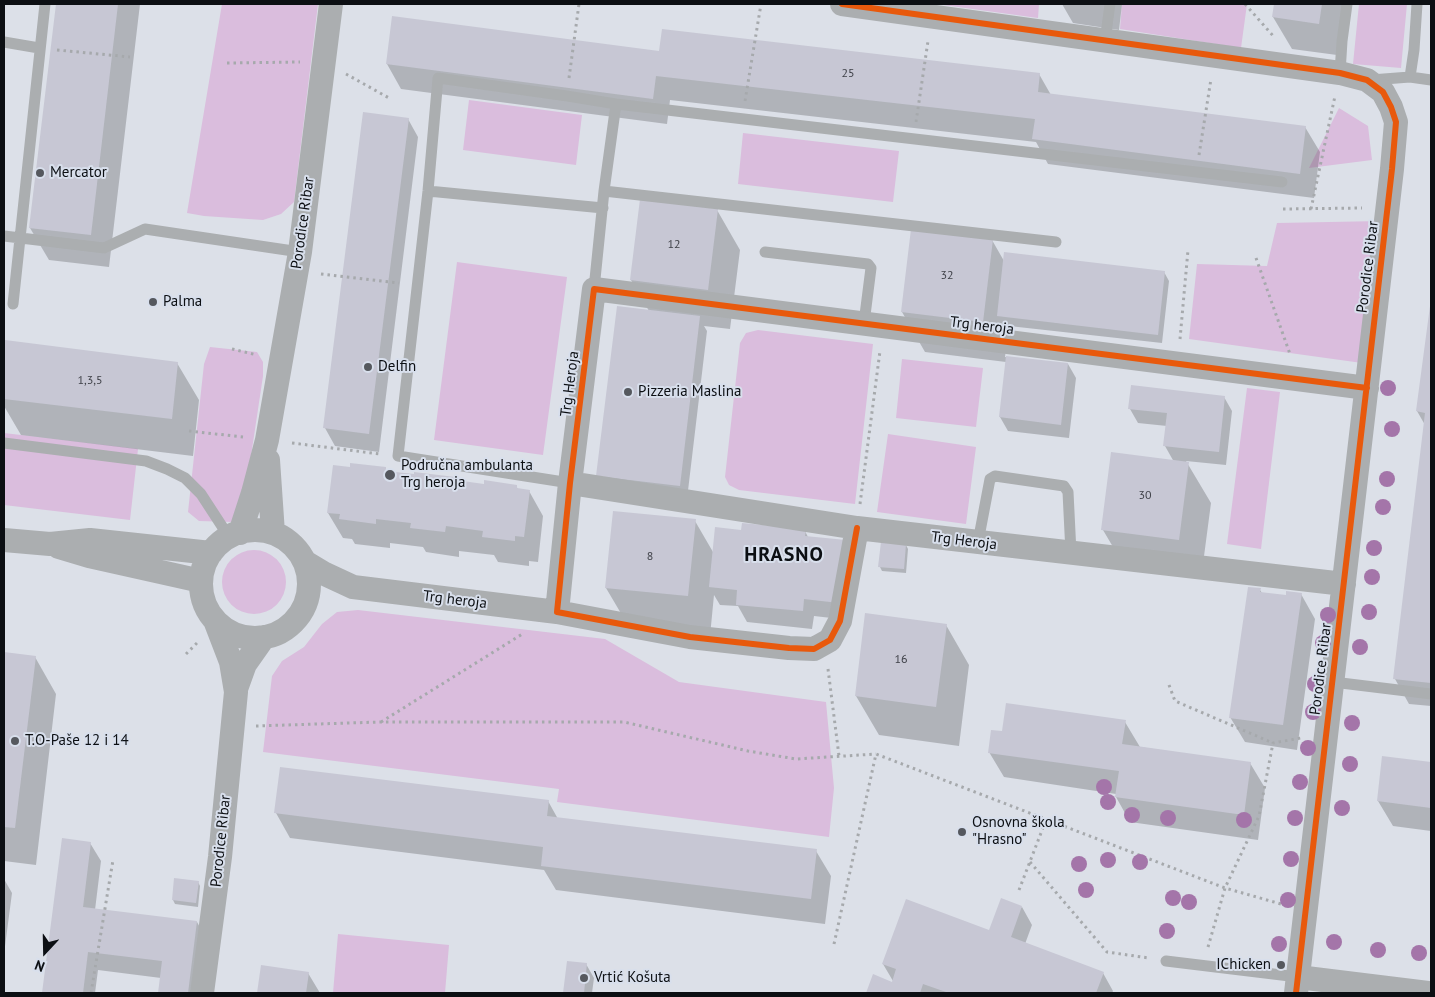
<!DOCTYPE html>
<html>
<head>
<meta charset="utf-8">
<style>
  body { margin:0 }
  #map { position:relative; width:1435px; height:997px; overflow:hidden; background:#dce0e8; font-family:"PT Sans",sans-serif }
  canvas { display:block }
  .frame { position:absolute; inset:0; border:5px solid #0c0f13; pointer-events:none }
  .north { position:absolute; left:20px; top:927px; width:50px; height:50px; -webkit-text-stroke:4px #d8dfec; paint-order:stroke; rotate:201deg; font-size:14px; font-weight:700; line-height:20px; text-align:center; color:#0c0f13 }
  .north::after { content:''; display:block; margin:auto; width:18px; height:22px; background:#0c0f13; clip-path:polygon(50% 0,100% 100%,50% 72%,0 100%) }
</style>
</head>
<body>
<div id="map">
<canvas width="1435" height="997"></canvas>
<div class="frame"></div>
<div class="north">N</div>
</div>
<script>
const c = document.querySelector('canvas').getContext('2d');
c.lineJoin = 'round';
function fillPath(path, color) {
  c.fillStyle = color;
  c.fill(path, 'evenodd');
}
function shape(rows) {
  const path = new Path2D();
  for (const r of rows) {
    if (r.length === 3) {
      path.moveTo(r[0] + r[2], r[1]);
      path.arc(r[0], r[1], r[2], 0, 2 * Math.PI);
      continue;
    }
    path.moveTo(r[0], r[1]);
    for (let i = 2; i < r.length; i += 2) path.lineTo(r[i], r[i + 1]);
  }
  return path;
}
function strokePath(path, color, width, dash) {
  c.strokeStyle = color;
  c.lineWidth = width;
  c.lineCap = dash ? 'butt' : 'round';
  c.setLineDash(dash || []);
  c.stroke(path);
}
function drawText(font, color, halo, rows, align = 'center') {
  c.font = font + ' "PT Sans",sans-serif';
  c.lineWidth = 4;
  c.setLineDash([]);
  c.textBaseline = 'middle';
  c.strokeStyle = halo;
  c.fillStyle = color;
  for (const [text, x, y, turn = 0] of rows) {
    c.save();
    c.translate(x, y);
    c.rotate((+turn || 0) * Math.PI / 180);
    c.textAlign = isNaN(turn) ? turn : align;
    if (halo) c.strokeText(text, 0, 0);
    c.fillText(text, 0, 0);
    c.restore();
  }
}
fillPath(shape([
  [222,4,318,4,294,202,281,214,263,220,204,216,187,213],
  [936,4,1039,4,1038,18],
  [1122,4,1247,4,1241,48,1120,29],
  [1359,4,1407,4,1401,68,1353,64],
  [469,100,582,115,576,165,463,150],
  [1339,108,1368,126,1372,160,1309,168],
  [743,133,899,151,893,202,738,184],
  [1381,221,1362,363,1189,339,1197,264,1267,266,1277,223],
  [457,262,567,277,543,455,434,440],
  [758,330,873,344,855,504,739,490,729,485,725,477,740,343,746,333],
  [210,347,257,352,263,362,263,376,242,516,232,522,199,521,188,512,204,364],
  [902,359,983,368,976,427,896,418],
  [1247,388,1280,392,1261,549,1227,544],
  [4,433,138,449,130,520,4,505],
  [888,434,976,447,966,524,877,512],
  [254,582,32],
  [358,610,605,639,679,682,826,702,834,788,829,837,557,802,559,789,263,752,272,676,282,661,304,647,322,624,337,612],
  [338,934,449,945,445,993,333,993]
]), '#dabddd');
fillPath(shape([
  [57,4,140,4,109,267,49,260,30,228],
  [1062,4,1122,4,1119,30,1073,23],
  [1275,4,1345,4,1337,55,1292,49,1273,17],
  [660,52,1039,74,1051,95,1305,127,1320,152,1314,198,1048,164,1036,142,670,100,667,124,401,89,387,64],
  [408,119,418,137,379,452,335,446,325,428],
  [641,201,717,210,740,250,730,329,704,326,707,331,687,499,606,490,649,311,631,280],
  [992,240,1004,261,1164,272,1169,281,1162,343,1009,326,1005,357,1068,364,1076,378,1069,438,1008,431,1000,417,1006,362,925,352,902,312],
  [1431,307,1431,706,1409,704,1395,679,1425,425,1417,411],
  [6,342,177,363,199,400,193,456,21,435,4,406,4,360],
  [1224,397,1232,411,1226,465,1186,461,1211,503,1201,579,1126,569,1103,530,1174,462,1165,446,1167,426,1138,423,1130,409],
  [351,468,385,468,388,472,455,478,457,482,485,485,516,486,518,489,529,491,543,516,538,562,529,561,529,566,498,562,494,555,459,551,459,557,426,552,423,547,390,543,390,548,355,544,352,539,343,538,328,513],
  [695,521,713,552,742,531,805,531,849,620,814,616,812,629,747,622,738,606,720,605,714,595,710,636,629,627,606,588],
  [906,545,908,549,906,573,882,571,880,567],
  [1260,590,1262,593,1287,597,1301,594,1315,619,1297,750,1245,742,1230,717],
  [946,625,969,665,959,746,879,735,856,696],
  [4,653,35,657,56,694,36,865,4,861],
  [1125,722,1140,747,1250,763,1265,788,1258,840,1130,822,1116,797,1116,794,1004,777,989,752,1003,732],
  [1384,757,1431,763,1431,831,1393,826,1378,801],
  [548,801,558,819,816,851,831,876,825,924,556,890,544,870,290,838,276,813],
  [63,840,90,843,101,861,95,910,197,922,207,940,200,993,159,993,161,978,98,970,95,993,44,993],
  [4,879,12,893,4,954],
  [198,882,200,886,198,907,175,904,173,900],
  [1022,907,1032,925,1025,944,1103,973,1113,991,1112,993,868,993,874,976,892,983,893,981,883,964,990,932],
  [568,962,586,964,594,978,592,993,565,993],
  [262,967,308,973,320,993,259,993]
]), '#0003');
fillPath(shape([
  [56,4,118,4,91,235,29,228],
  [1274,4,1322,4,1319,24,1272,17],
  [392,16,659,51,662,29,1040,73,1038,92,1306,126,1300,174,1032,139,1035,119,656,76,653,99,386,64],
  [363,112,409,118,369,434,323,428],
  [640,199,718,209,708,290,630,280],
  [911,229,993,239,983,322,901,312],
  [1004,252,1165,271,1158,335,997,316],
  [617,306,700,316,680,486,596,476],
  [1430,306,1431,306,1431,683,1393,679,1425,413,1416,411],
  [5,340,178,362,172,419,4,399],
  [1006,356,1068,363,1061,425,999,417],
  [1131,385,1225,396,1219,452,1163,446,1167,413,1128,409],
  [1111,452,1189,462,1179,540,1101,530],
  [350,463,386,467,386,471,414,474,414,472,455,477,455,480,484,484,484,480,517,485,517,488,530,490,524,537,515,536,515,541,482,537,483,531,446,526,445,532,410,528,411,523,376,519,376,524,339,519,340,514,327,513,333,465,350,467],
  [613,511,696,519,688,596,605,588],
  [742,523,806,529,805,536,846,540,839,603,804,599,803,611,736,605,737,590,709,587,715,527,741,530],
  [881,542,906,544,904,569,878,567],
  [1248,587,1261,588,1260,592,1286,595,1286,591,1302,593,1283,725,1229,718],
  [865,613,947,624,936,707,855,696],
  [4,652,36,656,15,828,4,827],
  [1006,703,1126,720,1122,744,1251,762,1244,815,1115,797,1119,771,988,753,991,730,1002,731],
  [1382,756,1431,762,1431,808,1377,801],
  [280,767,549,800,547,816,817,849,811,899,541,866,543,847,274,813],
  [62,838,91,842,83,907,197,921,188,993,158,993,162,961,88,952,83,993,42,993],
  [174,878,199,881,196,903,172,900],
  [1001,898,1022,906,1011,937,1104,972,1096,993,949,993,923,984,920,993,866,993,873,974,892,982,896,969,882,964,906,899,989,930],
  [567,961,587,963,584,993,563,993],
  [261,965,309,972,306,993,257,993]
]), '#c7c7d4');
strokePath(shape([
  [1245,4,1275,38],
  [57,50,130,57],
  [227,63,300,62],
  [346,74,389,98],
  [569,78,579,4],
  [745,101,761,4],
  [916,122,928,41],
  [1199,155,1211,79],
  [1283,209,1362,208],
  [1311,209,1335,96],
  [1256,258,1290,354],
  [321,274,399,283],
  [1180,339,1188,250],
  [232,349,257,355],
  [189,431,243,437],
  [292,443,380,454],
  [860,504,880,351],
  [186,654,197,643],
  [828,669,839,756],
  [1169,685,1175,701,1273,743],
  [381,722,524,633],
  [256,726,380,722,624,722,748,751,796,759,876,754],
  [1030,862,1107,952,1149,958],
  [1019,890,1046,820],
  [834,944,876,754,1225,888,1281,904],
  [1208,947,1225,888,1259,816,1273,743,1301,738],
  [91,993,113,860]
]), '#a6a9ac', 3, [2.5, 4]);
strokePath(shape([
  [1105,41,1110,4],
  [4,42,39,48],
  [1340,73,1342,41,1347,4],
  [1410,77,1414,50,1417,4],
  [1371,80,1410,77,1431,80],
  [428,191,603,208],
  [604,191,1056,242],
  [4,236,104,248,145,229,300,252],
  [765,252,868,264,871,268,864,323],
  [594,289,604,191,616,104],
  [13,304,45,4],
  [4,443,146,461,167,469,185,478,201,494,229,537],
  [570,483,398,456,428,191,438,78,567,96,616,104,1282,182],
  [978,542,990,479,995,476,1064,486,1068,492,1071,553],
  [1333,682,1431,694],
  [1166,961,1298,977]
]), '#abaeb0', 11);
strokePath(shape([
  [842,4,1340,73,1367,80,1383,92,1391,107,1396,122,1392,169,1296,993],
  [268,460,273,533],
  [570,483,857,528,1344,584],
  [857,528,840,621,830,640,814,649,789,648,690,637,557,612,570,483,594,289,1367,388],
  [255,584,54],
  [240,533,253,493,267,440,300,252,331,4],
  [4,540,50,544,90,540,211,553],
  [59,547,89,556,201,581],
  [305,562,325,574,353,587,557,612],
  [236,689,245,664,264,637],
  [1298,977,1428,993],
  [202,993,220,857,236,692,231,662,216,623]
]), '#abaeb0', 24);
strokePath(shape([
  [842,4,1340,73,1367,80,1383,92,1391,107,1396,122,1392,169,1296,993],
  [857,528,840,621,830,640,814,649,789,648,690,637,557,612,570,483,594,289,1367,388]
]), '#e8590c', 6);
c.fillStyle = '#a475a9';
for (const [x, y] of [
  [1388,388],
  [1392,429],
  [1387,479],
  [1383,507],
  [1374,548],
  [1372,577],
  [1369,612],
  [1328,615],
  [1323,643],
  [1360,647],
  [1315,684],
  [1313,712],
  [1352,723],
  [1308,748],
  [1350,764],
  [1300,782],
  [1104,787],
  [1108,802],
  [1342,808],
  [1132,815],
  [1168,818],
  [1295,818],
  [1244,820],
  [1291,859],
  [1108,860],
  [1140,862],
  [1079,864],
  [1086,890],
  [1173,898],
  [1288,900],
  [1189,902],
  [1167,931],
  [1334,942],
  [1279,944],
  [1378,950],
  [1419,953]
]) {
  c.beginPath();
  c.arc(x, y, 8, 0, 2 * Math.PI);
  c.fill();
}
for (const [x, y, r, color] of [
  [40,173,5,"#55585e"],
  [153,302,5,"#55585e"],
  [368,367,5,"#55585e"],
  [628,392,5,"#55585e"],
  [390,475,6,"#55585e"],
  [15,741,5,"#55585e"],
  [962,832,5,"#55585e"],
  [1281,965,5,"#55585e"],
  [584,978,5,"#55585e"]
]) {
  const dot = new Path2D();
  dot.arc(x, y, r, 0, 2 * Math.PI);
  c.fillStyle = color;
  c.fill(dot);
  strokePath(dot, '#d8dfec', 2);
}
drawText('12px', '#3f4148', null, [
  ["25",848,74],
  ["12",674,245],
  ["32",947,276],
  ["1,3,5",90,381],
  ["30",1145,496],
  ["8",650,557],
  ["16",901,660]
]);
drawText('15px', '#0c0f13', '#d8dfec', [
  ["Mercator",50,173],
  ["Palma",163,302],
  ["Delfin",378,367],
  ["Pizzeria Maslina",638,392],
  ["Područna ambulanta",401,466],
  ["Trg heroja",401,483],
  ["T.O-Paše 12 i 14",25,741],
  ["Osnovna škola",972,823],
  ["\"Hrasno\"",972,840],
  ["IChicken",1271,965,"right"],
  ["Vrtić Košuta",594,978]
], 'left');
drawText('15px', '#0c0f13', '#d8dfec', [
  ["Porodice Ribar",303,223,-82],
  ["Porodice Ribar",1368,267,-83],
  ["Trg heroja",982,326,7],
  ["Trg Heroja",570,384,-83],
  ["Trg Heroja",964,541,7],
  ["Trg heroja",455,600,7],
  ["Porodice Ribar",1321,669,-83],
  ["Porodice Ribar",221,841,-84]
]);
c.letterSpacing = '1px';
drawText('bold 20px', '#0c0f13', '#d8dfec', [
  ["HRASNO",784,555]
]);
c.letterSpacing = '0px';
</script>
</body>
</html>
